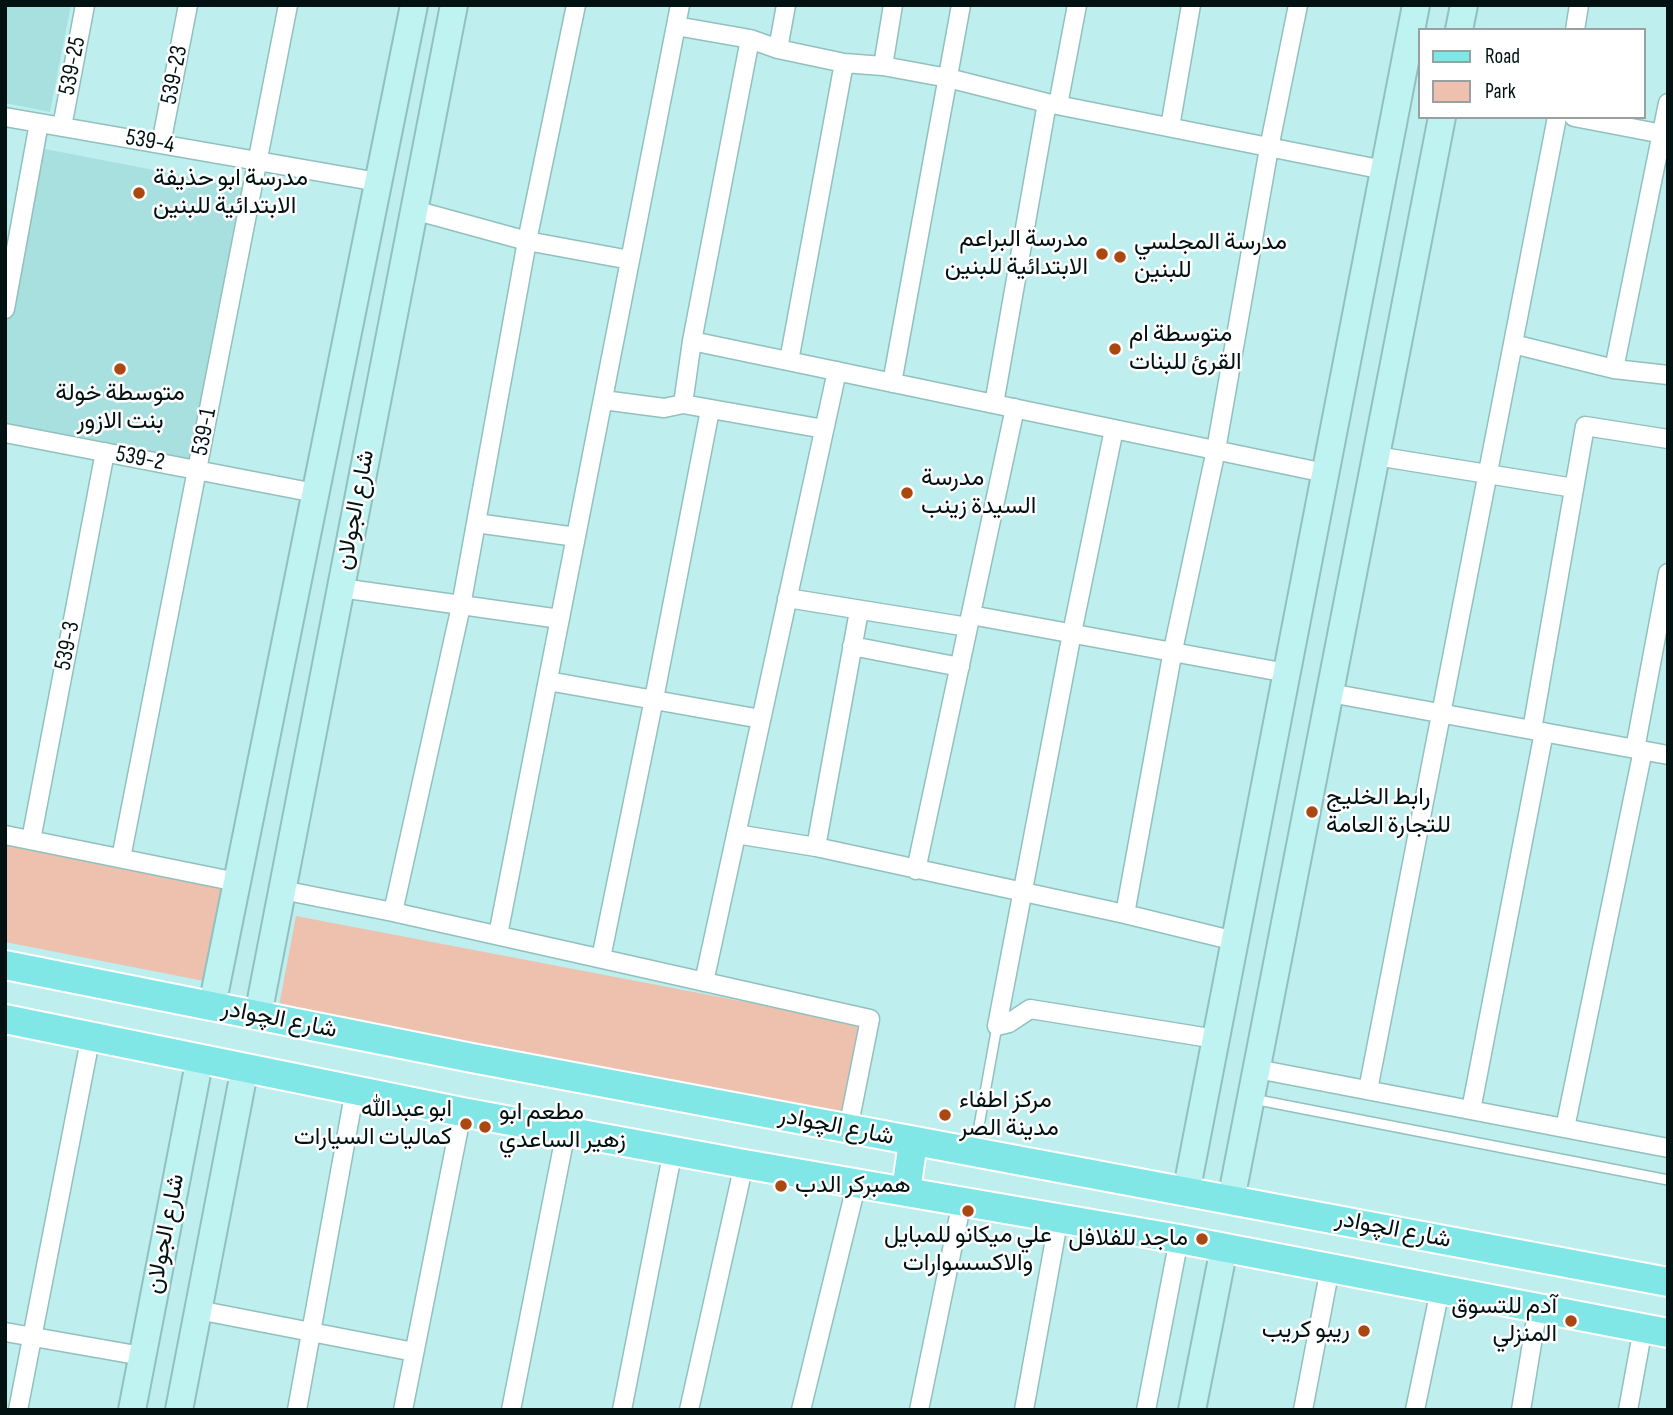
<!DOCTYPE html>
<html>
<head>
<meta charset="utf-8">
<style>
  body { margin:0 }
  #map { position:relative; width:1673px; height:1415px; overflow:hidden; background:#beeeed; font-family:"Sofia Sans Condensed",sans-serif }
  canvas { display:block }
  .frame { position:absolute; inset:0; border:7px solid #021212; pointer-events:none }
  .legend { position:absolute; left:1418px; top:28px; width:228px; height:91px; box-sizing:border-box; background:#fff; border:2px solid #9aa0a0; margin:0; padding:9px 12px; list-style:none; font-size:21px; color:#021212 }
  .legend li { display:flex; align-items:center; gap:14px; height:35px }
  .legend b { width:35px; border:2px solid #9aa0a0 }
</style>
</head>
<body>
<div id="map">
<canvas width="1673" height="1415"></canvas>
<div class="frame"></div>
<ul class="legend">
<li><b style="height:9px;background:#80e6e6"></b>Road</li>
<li><b style="height:19px;background:#edc1ae"></b>Park</li>
</ul>
</div>
<script>
const c = document.querySelector('canvas').getContext('2d');
c.lineJoin = 'round';
function fillPath(path, color) {
  c.fillStyle = color;
  c.fill(path, 'evenodd');
}
function shape(rows) {
  const path = new Path2D();
  for (const r of rows) {
    path.moveTo(r[0], r[1]);
    for (let i = 2; i < r.length; i += 2) path.lineTo(r[i], r[i + 1]);
  }
  return path;
}
function strokePath(path, color, width, dash) {
  c.strokeStyle = color;
  c.lineWidth = width;
  c.lineCap = dash ? 'butt' : 'round';
  c.setLineDash(dash || []);
  c.stroke(path);
}
function drawText(font, color, halo, rows, align = 'center') {
  c.font = font + ' "Sofia Sans Condensed",Vazirmatn,sans-serif';
  c.lineWidth = 5;
  c.setLineDash([]);
  c.textBaseline = 'middle';
  c.strokeStyle = halo;
  c.fillStyle = color;
  for (const [text, x, y, turn = 0] of rows) {
    c.save();
    c.translate(x, y);
    c.rotate((+turn || 0) * Math.PI / 180);
    c.textAlign = isNaN(turn) ? turn : align;
    if (halo) c.strokeText(text, 0, 0);
    c.fillText(text, 0, 0);
    c.restore();
  }
}
fillPath(shape([
  [5,5,71,5,50,112,5,103],
  [40,148,247,188,195,460,5,423,5,330]
]), '#a8e0df');
fillPath(shape([
  [5,845,225,889,204,981,5,942],
  [296,916,861,1024,845,1113,279,1006]
]), '#edc1ae');
const lane = shape([
  [1253,1099,1668,1180],
  [975,1148,997,1026]
]);
const street = shape([
  [676,26,750,39,778,49,844,63,883,66,948,78,1047,103,1384,170],
  [1575,30,1579,5],
  [778,49,786,5],
  [883,66,893,5],
  [1058,105,1077,5],
  [5,117,378,182],
  [1574,117,1668,135],
  [62,127,85,5],
  [1170,127,1191,5],
  [161,144,188,5],
  [414,210,527,241,630,260],
  [5,309,39,123],
  [692,341,1325,473],
  [1513,344,1614,369,1668,375],
  [789,361,844,63],
  [1614,369,1668,103],
  [892,383,961,5],
  [603,400,664,408,683,404,824,429],
  [683,404,692,341,750,39],
  [994,404,1047,103],
  [1114,429,1072,633,997,1026,1009,1023,1030,1009,1216,1039],
  [5,433,315,493],
  [1376,456,1574,488],
  [476,523,576,537],
  [341,588,560,619],
  [787,598,968,627],
  [971,615,1287,673],
  [852,646,960,667],
  [548,681,761,719],
  [1330,693,1668,755],
  [1532,730,1585,426,1668,439],
  [1635,749,1668,573],
  [736,834,816,847,1125,914,1235,941],
  [5,835,237,882],
  [31,840,105,452],
  [816,847,859,611],
  [121,858,288,5],
  [916,870,1015,408],
  [282,890,393,912,870,1019,848,1129],
  [393,912,461,606,527,241,576,5],
  [1125,914,1173,650,1216,450,1269,148,1298,5],
  [498,935,680,5],
  [601,958,654,699,710,410],
  [704,982,837,371],
  [1257,1069,1668,1148],
  [1368,1090,1557,117],
  [1471,1110,1544,732],
  [1565,1128,1643,750],
  [198,1310,414,1352],
  [5,1332,142,1356],
  [18,1410,91,1035],
  [297,1410,355,1089],
  [403,1410,462,1112],
  [511,1410,566,1131],
  [622,1410,673,1150],
  [689,1410,744,1164],
  [801,1410,857,1182],
  [919,1410,962,1201],
  [1024,1410,1059,1217],
  [1146,1410,1179,1239],
  [1303,1410,1330,1268],
  [1415,1410,1440,1290],
  [1521,1410,1538,1307],
  [1628,1410,1643,1328]
]);
const secondary = shape([
  [1459,30,1464,5],
  [212,1006,414,5],
  [258,1015,454,5],
  [1186,1193,1416,5],
  [1231,1200,1442,117],
  [132,1410,200,1058],
  [179,1410,245,1067],
  [1192,1410,1224,1248]
]);
const primary = shape([
  [5,965,472,1058,1668,1282],
  [5,1019,462,1112,744,1164,1179,1239,1668,1333],
  [906,1191,913,1142]
]);
strokePath(lane, '#91c0be', 12);
strokePath(street, '#91c0be', 21);
strokePath(secondary, '#91c0be', 30);
strokePath(primary, '#fff', 32);
strokePath(lane, '#fff', 9);
strokePath(street, '#fff', 18);
strokePath(secondary, '#bff3f2', 26);
strokePath(primary, '#80e6e6', 28);
for (const [x, y, r, color] of [
  [139,193,7,"#ab4812"],
  [1102,254,7,"#ab4812"],
  [1120,257,7,"#ab4812"],
  [1115,349,7,"#ab4812"],
  [120,369,7,"#ab4812"],
  [907,493,7,"#ab4812"],
  [1312,812,7,"#ab4812"],
  [945,1115,7,"#ab4812"],
  [466,1124,7,"#ab4812"],
  [485,1127,7,"#ab4812"],
  [781,1186,7,"#ab4812"],
  [968,1211,7,"#ab4812"],
  [1202,1239,7,"#ab4812"],
  [1571,1321,7,"#ab4812"],
  [1364,1331,7,"#ab4812"]
]) {
  const dot = new Path2D();
  dot.arc(x, y, r, 0, 2 * Math.PI);
  c.fillStyle = color;
  c.fill(dot);
  strokePath(dot, '#fff', 2.5);
}
drawText('24px', '#021212', '#fff', [
  ["539-25",73,66,-79],
  ["539-23",175,75,-79],
  ["539-4",150,142,10],
  ["539-1",205,432,-79],
  ["539-2",140,459,11],
  ["شارع الجولان",356,510,-79],
  ["539-3",68,646,-79],
  ["شارع الچوادر",279,1020,11],
  ["شارع الچوادر",836,1127,11],
  ["شارع الچوادر",1393,1230,11],
  ["شارع الجولان",166,1234,-79]
]);
drawText('24px', '#021212', '#fff', [
  ["مدرسة ابو حذيفة",153,179],
  ["الابتدائية للبنين",153,207],
  ["مدرسة البراعم",1088,240,"right"],
  ["الابتدائية للبنين",1088,268,"right"],
  ["مدرسة المجلسي",1134,243],
  ["للبنين",1134,271],
  ["متوسطة ام",1129,335],
  ["القرئ للبنات",1129,363],
  ["متوسطة خولة",120,394,"center"],
  ["بنت الازور",120,422,"center"],
  ["مدرسة",921,479],
  ["السيدة زينب",921,507],
  ["رابط الخليج",1326,798],
  ["للتجارة العامة",1326,826],
  ["مركز اطفاء",959,1101],
  ["مدينة الصر",959,1129],
  ["ابو عبدالله",452,1110,"right"],
  ["كماليات السيارات",452,1138,"right"],
  ["مطعم ابو",499,1113],
  ["زهير الساعدي",499,1141],
  ["همبركر الدب",795,1186],
  ["علي ميكانو للمبايل",968,1236,"center"],
  ["والاكسسوارات",968,1264,"center"],
  ["ماجد للفلافل",1188,1239,"right"],
  ["آدم للتسوق",1557,1307,"right"],
  ["المنزلي",1557,1335,"right"],
  ["ريبو كريب",1350,1331,"right"]
], 'left');
</script>
</body>
</html>
